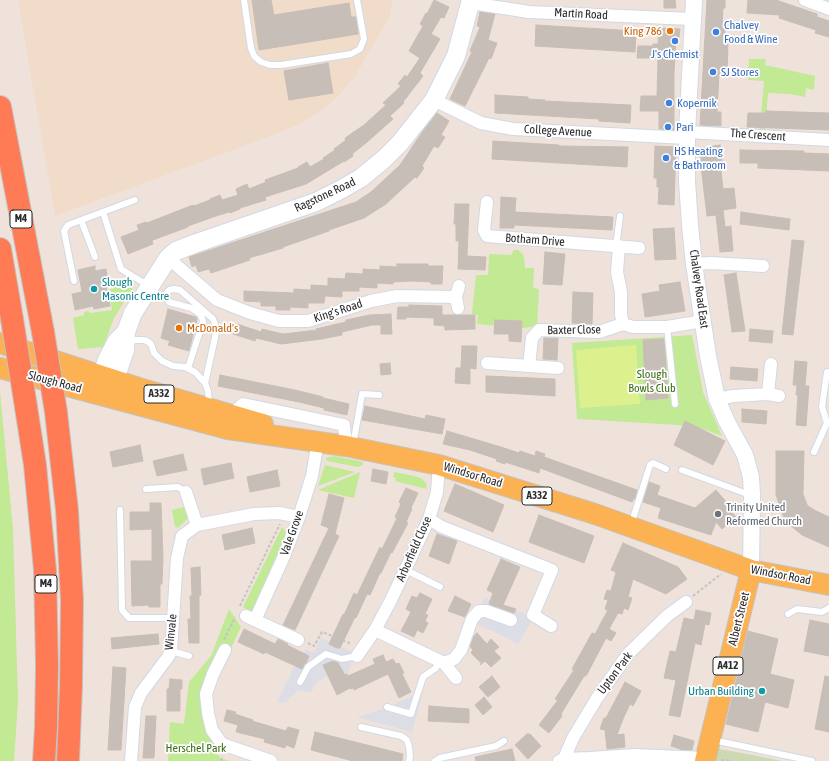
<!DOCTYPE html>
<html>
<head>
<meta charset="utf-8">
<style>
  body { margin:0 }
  canvas { display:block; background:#eee2db }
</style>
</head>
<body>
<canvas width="829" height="761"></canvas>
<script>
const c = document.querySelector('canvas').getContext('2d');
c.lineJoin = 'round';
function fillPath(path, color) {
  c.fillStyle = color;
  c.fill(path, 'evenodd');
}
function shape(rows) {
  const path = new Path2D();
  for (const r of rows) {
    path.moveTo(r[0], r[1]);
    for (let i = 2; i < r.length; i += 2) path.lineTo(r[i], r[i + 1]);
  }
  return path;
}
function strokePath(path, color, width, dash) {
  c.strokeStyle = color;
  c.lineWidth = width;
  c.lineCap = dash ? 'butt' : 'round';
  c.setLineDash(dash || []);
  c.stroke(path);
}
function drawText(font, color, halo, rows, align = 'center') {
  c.font = font + ' "Asap Condensed",sans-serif';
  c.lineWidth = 3.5;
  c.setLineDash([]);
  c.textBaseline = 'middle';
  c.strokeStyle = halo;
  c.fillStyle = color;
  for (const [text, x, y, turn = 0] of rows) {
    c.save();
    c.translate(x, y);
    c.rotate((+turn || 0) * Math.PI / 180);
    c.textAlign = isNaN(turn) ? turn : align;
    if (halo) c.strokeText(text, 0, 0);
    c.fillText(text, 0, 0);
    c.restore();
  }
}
fillPath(shape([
  [484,598,523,613,533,619,518,644,493,631,478,625],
  [321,638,354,653,348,675,338,669,316,683,311,693,298,690,286,702,277,703,286,683,287,683,300,651,305,652,305,649,314,653],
  [417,694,422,695,412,732,357,717,386,708]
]), '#dddde6');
fillPath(shape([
  [18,0,393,0,389,18,354,78,339,95,324,109,302,123,268,137,55,216]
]), '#f1dcc9');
fillPath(shape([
  [749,59,766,59,765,65,815,76,814,90,806,88,805,97,790,94,768,93,765,131,759,130,760,129,764,81,748,80],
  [513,250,518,250,522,253,524,257,525,268,534,268,533,287,539,290,537,326,523,328,477,324,478,315,472,314,476,275,488,275,489,254,512,255],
  [129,279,134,286,114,318,103,347,78,349,73,318,84,315,84,312,88,311,91,313,112,310,109,290,115,288,115,282],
  [692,335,703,392,722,436,695,426,577,419,572,343],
  [0,392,13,529,18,701,14,761,0,761],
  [334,456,363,462,363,465,358,467,327,461,326,458],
  [325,465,355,472,318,486],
  [360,472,354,498,318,490],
  [394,472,414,476,421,478,426,483,427,489,395,481,396,478,393,477],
  [184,507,188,518,178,528,175,526,172,510],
  [282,527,288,535,253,613,243,607],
  [229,609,241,627,208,695,214,751,222,759,231,761,168,761,170,722,184,724,189,682,211,656]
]), '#c2e993');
fillPath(shape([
  [719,749,742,753,782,761,715,761]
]), '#cdd9b1');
fillPath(shape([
  [636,345,640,404,580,408,576,350]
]), '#dcf18e');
const building = shape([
  [252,0,271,0,274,15,349,3,351,17,356,17,358,34,259,50,252,0],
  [434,0,449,7,444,18,441,17,431,34,440,39,420,73,423,76,403,102,404,103,390,116,393,119,366,143,352,154,353,156,344,162,344,161,306,184,265,197,266,200,240,208,240,209,230,213,229,212,216,216,188,226,188,227,153,240,152,240,153,244,128,254,121,237,139,230,137,225,146,222,147,223,193,205,194,206,210,200,210,199,220,195,222,200,238,195,236,189,247,184,249,189,266,182,265,180,298,168,298,167,307,162,310,167,324,159,323,158,335,150,334,149,346,140,345,138,364,125,386,105,383,103,401,86,398,84,405,75,407,77,420,58,409,51,423,26,420,24,426,13,427,14,434,0],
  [664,0,675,0,676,8,664,8,664,0],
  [707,0,725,0,725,8,723,8,722,28,725,28,724,42,728,42,727,75,719,75,717,112,721,112,721,126,700,125,707,0],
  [748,0,776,0,817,14,817,17,829,21,829,37,815,33,816,30,779,18,780,15,747,13,748,0],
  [480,12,495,14,488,40,497,43,491,59,489,58,465,106,450,99,472,52,470,51,480,27,477,26,480,12],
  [536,25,636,31,635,52,535,46,536,25],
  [659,28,680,29,679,37,676,37,674,74,674,130,659,129,659,111,640,111,641,96,657,96,658,58,637,58,638,46,653,46,653,44,658,44,659,28],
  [328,63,333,93,289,100,284,71,328,63],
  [495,95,528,97,528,99,545,100,545,101,631,105,630,123,599,121,599,119,495,113,495,95],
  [766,111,829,113,829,130,747,127,748,113,766,113,766,111],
  [437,113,449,121,441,135,445,137,438,148,434,146,422,166,424,168,417,178,415,177,386,204,364,218,329,230,329,231,283,247,283,248,249,258,250,260,211,273,209,269,198,272,196,265,192,267,189,257,356,202,371,192,400,165,423,131,437,113],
  [493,141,559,145,559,146,628,147,627,167,492,159,493,141],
  [720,145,722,161,720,161,723,189,734,188,736,208,723,210,725,227,731,226,733,251,720,252,716,215,707,216,701,166,702,166,700,148,720,145],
  [655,146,676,147,674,205,658,204,659,187,657,187,657,178,654,178,655,146],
  [740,150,804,151,804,153,829,154,829,171,758,168,758,163,740,163,740,150],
  [501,197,516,198,515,212,613,217,612,230,514,225,514,228,500,228,501,197],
  [455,204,469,204,467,256,486,257,485,270,458,269,459,241,456,241,456,224,454,224,455,204],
  [741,212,790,219,789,230,740,224,741,212],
  [674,228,676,259,655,260,653,229,674,228],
  [792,240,804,241,793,335,782,334,792,240],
  [545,252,565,254,562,285,543,284,545,252],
  [397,264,428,264,428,266,443,266,442,284,431,284,431,282,411,281,393,282,393,284,377,283,377,288,359,287,359,291,342,291,342,297,325,296,324,303,308,303,308,308,290,307,290,310,276,310,276,306,261,306,261,302,244,301,244,291,294,293,294,289,311,290,311,285,328,286,328,278,345,279,346,273,363,274,363,269,380,270,380,266,397,267,397,264],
  [95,266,95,271,106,269,109,285,106,285,110,306,94,309,93,306,75,310,72,294,82,292,78,270,95,266],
  [736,273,745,331,732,332,724,275,736,273],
  [680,282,685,311,645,317,642,294,660,291,659,285,680,282],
  [573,292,593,293,592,324,572,323,573,292],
  [409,305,442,306,442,315,475,315,475,329,445,330,445,326,434,325,434,318,406,317,406,319,397,319,398,307,409,307,409,305],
  [168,309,196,317,197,319,189,351,168,345,170,341,161,338,168,309],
  [391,314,392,334,381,334,381,325,372,325,342,332,342,335,322,339,281,344,256,338,255,341,233,334,237,324,261,332,262,329,283,334,317,330,316,329,346,322,346,320,370,315,391,314],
  [495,320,522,321,521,342,509,341,509,334,494,334,495,320],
  [750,329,773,331,772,343,749,341,750,329],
  [544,338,558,338,557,360,543,359,544,338],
  [664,339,668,398,646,400,643,340,664,339],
  [462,346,477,346,476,369,470,368,470,384,455,383,456,368,461,368,462,346],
  [795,361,807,362,805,386,809,386,806,426,796,425,798,395,796,395,797,385,793,385,795,361],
  [390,363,391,374,381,375,380,364,390,363],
  [731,367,758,369,757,381,730,379,731,367],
  [220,375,295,390,323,397,323,398,349,404,347,415,324,410,324,408,299,402,218,386,220,375],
  [486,376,555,379,555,396,486,392,486,376],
  [365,406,425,419,426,415,445,419,442,434,362,420,365,406],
  [742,409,767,411,766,424,742,422,742,409],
  [685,421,725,441,713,465,674,445,685,421],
  [447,431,501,447,519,453,520,451,535,456,536,451,545,454,544,457,637,490,635,499,633,499,632,502,540,468,539,473,505,462,505,464,496,461,497,459,470,450,443,444,447,431],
  [140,445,143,461,113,467,110,452,140,445],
  [776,451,804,451,803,494,807,505,814,510,829,517,829,547,802,535,785,521,776,495,776,451],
  [183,454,187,470,157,476,153,461,183,454],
  [231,463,234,478,204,485,201,469,231,463],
  [373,469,388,472,386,484,371,481,373,469],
  [277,470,280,486,250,492,247,477,277,470],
  [649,482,660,486,657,495,695,508,716,490,728,504,726,506,736,517,722,529,716,522,711,535,658,518,661,508,643,502,649,482],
  [455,484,504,505,493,532,444,511,455,484],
  [406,488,418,493,411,508,412,509,406,522,408,523,392,553,391,552,381,573,380,573,370,595,367,594,356,618,355,617,340,648,337,648,329,644,343,614,344,615,354,593,357,595,380,547,382,549,389,535,397,518,395,517,401,504,399,502,406,488],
  [329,494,344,498,335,534,339,536,295,630,283,625,329,528,321,525,329,494],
  [150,503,161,503,163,558,162,584,160,584,160,607,149,607,149,605,132,606,131,561,152,561,152,529,130,530,130,512,150,512,150,503],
  [539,515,594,536,584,563,529,542,539,515],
  [252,528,255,543,225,550,222,535,252,528],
  [437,534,457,541,449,564,429,556,437,534],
  [623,543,678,567,687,579,666,594,633,579,628,597,632,598,628,610,624,608,622,614,618,613,609,629,616,633,611,641,606,638,586,676,584,676,561,714,562,716,549,733,539,725,558,700,555,699,574,670,572,669,592,633,595,634,608,610,605,609,608,600,604,599,607,590,611,591,616,572,611,570,623,543],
  [501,559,520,567,503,605,516,609,514,613,489,604,493,593,487,590,501,559],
  [200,567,201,595,199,596,199,643,189,643,188,619,191,619,190,596,192,596,191,568,200,567],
  [420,593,432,599,425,614,428,615,425,621,428,623,423,633,417,630,414,637,401,631,411,612,406,609,412,596,417,598,420,593],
  [455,596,471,604,465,617,448,611,455,596],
  [696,610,711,613,709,625,705,624,701,645,695,643,680,717,669,715,676,680,664,678,670,651,676,652,684,618,694,620,696,610],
  [810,620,829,624,829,656,804,651,810,620],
  [244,629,275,644,278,639,288,644,287,645,309,656,306,663,302,669,265,652,264,654,238,642,244,629],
  [748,631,778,639,770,674,794,680,788,708,765,702,758,732,726,724,748,631],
  [477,633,487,644,491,639,499,647,494,651,501,658,491,667,485,661,480,665,482,661,480,662,471,653,473,650,470,646,474,636,477,633],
  [158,634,159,644,112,649,111,638,158,634],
  [383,655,386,662,393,659,396,664,399,663,404,673,402,674,411,692,399,698,388,674,354,690,353,688,351,689,350,688,337,695,323,665,333,661,338,663,345,675,347,674,348,676,375,664,373,659,383,655],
  [113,667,126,668,121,750,108,750,113,667],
  [492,676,500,687,488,697,479,687,492,676],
  [825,676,829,677,829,732,815,729,825,676],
  [170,679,182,680,182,689,180,689,180,711,167,711,167,689,169,689,170,679],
  [625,682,641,691,633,706,630,704,623,719,617,735,624,734,625,747,607,749,605,730,600,729,604,718,606,718,625,682],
  [484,697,492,707,483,715,475,705,484,697],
  [429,706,469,709,469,723,428,721,429,706],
  [227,710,236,712,235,714,253,720,252,721,286,731,288,727,299,730,294,748,286,745,285,748,264,742,265,739,236,732,238,725,224,721,227,710],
  [146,716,156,716,154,758,143,758,146,716],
  [315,732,403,754,402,761,353,761,311,750,315,732],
  [527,734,530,734,541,746,528,759,515,745,527,734],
  [674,735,694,741,692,750,683,750,671,746,674,735],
  [512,749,515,761,476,761,475,757,512,749]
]);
fillPath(building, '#c6beb7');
strokePath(building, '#c9beb5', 1);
const service = shape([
  [244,0,251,48,254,56,261,62,270,65,281,65,351,54,360,49,364,39,357,0],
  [103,212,121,269,149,286],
  [81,220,95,257],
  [616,246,620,216],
  [74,281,64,231,68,225,135,200],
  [667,327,675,404],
  [127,343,135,340,143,340,147,341,151,344,154,353,162,361,173,366,185,367,195,372,205,383,208,391,209,405],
  [188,368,203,322,202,318,200,314,191,308,169,302,165,295,169,290,174,289,180,290,213,319,215,324,216,333,205,383],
  [353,445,362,394,379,395],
  [814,452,827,423,822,407,827,372],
  [682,470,750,495],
  [146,489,178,487,186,492],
  [120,510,122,610,129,618,173,618],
  [631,525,650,465,653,463,666,469],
  [406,570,440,587],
  [788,614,797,609,822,612,829,608],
  [171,651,189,656],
  [300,682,308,667,326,654,342,659,357,656],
  [387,707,411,714,423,677,436,668,439,660],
  [361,727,401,736,407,740,409,747,410,756,409,761],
  [713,740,812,761],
  [435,761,440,758,496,746,504,741]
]);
const minor = shape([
  [805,0,829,9],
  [471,3,529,12,692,19],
  [434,100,481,123,513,129,687,138],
  [687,132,829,140],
  [487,202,484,230,487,236,639,248],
  [619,246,617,272,621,292,621,315,623,324,633,327,667,327,703,321],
  [168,258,217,300,250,313,279,321,308,321,371,301,397,296,456,297],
  [694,264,711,263,763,266],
  [458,308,456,297,459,286],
  [487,363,558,368],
  [529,366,532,338,539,330,599,332,623,324],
  [768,394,771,364],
  [717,399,733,396,768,394,779,396],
  [231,415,243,404,344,425,346,446],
  [186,492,197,525],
  [429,519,442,527,552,570,533,615,551,626],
  [246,616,298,640],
  [255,620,284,556,299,517,312,476,318,441],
  [375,630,444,663,456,678],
  [225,650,213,674,206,694,208,713,212,730,222,744,271,761],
  [357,656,375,630,391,600,429,519,437,492,439,465],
  [444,663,454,659,461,650,472,619,479,611,486,611,511,620],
  [131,761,135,707,141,693,168,657,171,651,177,558,182,536,197,525,254,514,279,513,299,517],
  [559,761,563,759,590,758,635,755,706,758],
  [563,761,573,738,597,698,628,654,667,616,686,602]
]);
const tertiary = shape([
  [694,0,687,132,687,181,690,225,694,264,708,356,717,399,727,422,745,455,751,477,752,495,751,570]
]);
const secondary = shape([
  [97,389,107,360,117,341,124,334],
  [110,394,125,350,126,332,133,313,168,258,176,251,194,244,316,202,342,189,361,178,384,159,400,143,434,100,456,56,471,0]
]);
const primary = shape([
  [0,343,139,388,263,424],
  [0,368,228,429,346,446,439,465,595,514,751,570,829,585],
  [705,761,751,570]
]);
const motorway = shape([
  [0,107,43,332],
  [0,249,12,319],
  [26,407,35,465,45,570,47,665,46,727,44,761],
  [56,412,67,510,72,600,71,686,68,761]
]);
strokePath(service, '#d0d9e5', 8);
strokePath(minor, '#d0d9e5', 14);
strokePath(tertiary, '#d0d9e5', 18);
strokePath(secondary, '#d0d9e5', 20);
strokePath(primary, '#c4c4c4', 22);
strokePath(motorway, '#c4c4c4', 24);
strokePath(shape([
  [693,596,721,574],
  [240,606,280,524],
  [224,640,235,617],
  [308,643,314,646,322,632,352,644],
  [721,760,732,761],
  [221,761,223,756]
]), '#c4c4c4', 2, [3, 2]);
strokePath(service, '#fff', 6);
strokePath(minor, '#fff', 12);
strokePath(tertiary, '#fff', 16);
strokePath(secondary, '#fff', 18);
strokePath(primary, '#fcb152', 20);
strokePath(motorway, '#ff7b55', 22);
const motorwayBridge = shape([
  [12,319,26,407],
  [43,332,56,412]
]);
strokePath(motorwayBridge, '#c4c4c4', 24, []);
strokePath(motorwayBridge, '#ff7b55', 22);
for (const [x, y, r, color] of [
  [670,31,4,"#e8710a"],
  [716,32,4,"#3f7fe0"],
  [675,41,4,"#3f7fe0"],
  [713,72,4,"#3f7fe0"],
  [669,103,4,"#3f7fe0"],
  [668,127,4,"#3f7fe0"],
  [666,158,4,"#3f7fe0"],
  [94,289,4,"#0f9aa8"],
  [179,328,4,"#e8710a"],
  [718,514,4,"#6b7280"],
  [762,691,4,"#0f9aa8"]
]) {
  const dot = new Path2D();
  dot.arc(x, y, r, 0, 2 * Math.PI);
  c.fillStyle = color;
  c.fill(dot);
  strokePath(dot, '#fff', 1.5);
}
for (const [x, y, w] of [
  [21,219,22],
  [159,394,30],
  [537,496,30],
  [46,584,22],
  [728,666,30]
]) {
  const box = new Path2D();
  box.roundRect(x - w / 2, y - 9, w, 18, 3);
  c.fillStyle = '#fff';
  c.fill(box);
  strokePath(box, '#2b2b2b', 1);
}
drawText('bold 11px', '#2b2b2b', null, [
  ["M4",21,219],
  ["A332",159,394],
  ["A332",537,496],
  ["M4",46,584],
  ["A412",728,666]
]);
drawText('12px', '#2b2b2b', '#fff', [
  ["Martin Road",581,14,3],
  ["College Avenue",558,131,3],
  ["The Crescent",758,135,4],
  ["Ragstone Road",325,195,-25],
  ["Botham Drive",535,240,4],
  ["Chalvey Road East",699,289,82],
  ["King's Road",338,311,-18],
  ["Baxter Close",574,330,-1],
  ["Slough Road",55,382,15],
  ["Windsor Road",473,475,17],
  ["Vale Grove",292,533,-70],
  ["Arborfield Close",414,549,-66],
  ["Windsor Road",781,575,11],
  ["Albert Street",739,619,-76],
  ["Winvale",171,632,-84],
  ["Upton Park",615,673,-53]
]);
drawText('12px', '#366cbe', '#fff', [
  ["Chalvey",724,25],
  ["Food & Wine",724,39],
  ["J's Chemist",675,54,"center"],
  ["SJ Stores",721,72],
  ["Kopernik",677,103],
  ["Pari",676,127],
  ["HS Heating",674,151],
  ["& Bathroom",674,165]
], 'left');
drawText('12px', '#c56008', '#fff', [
  ["King 786",662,31],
  ["McDonald's",187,328,"left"]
], 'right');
drawText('12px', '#0d838f', '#fff', [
  ["Slough",102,282],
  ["Masonic Centre",102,296],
  ["Urban Building",754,691,"right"]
], 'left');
drawText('12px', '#3a6e14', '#fff', [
  ["Slough",652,374],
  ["Bowls Club",652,388],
  ["Herschel Park",196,748]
]);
drawText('12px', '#5b616d', '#fff', [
  ["Trinity United",726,507],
  ["Reformed Church",726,521]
], 'left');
</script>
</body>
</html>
